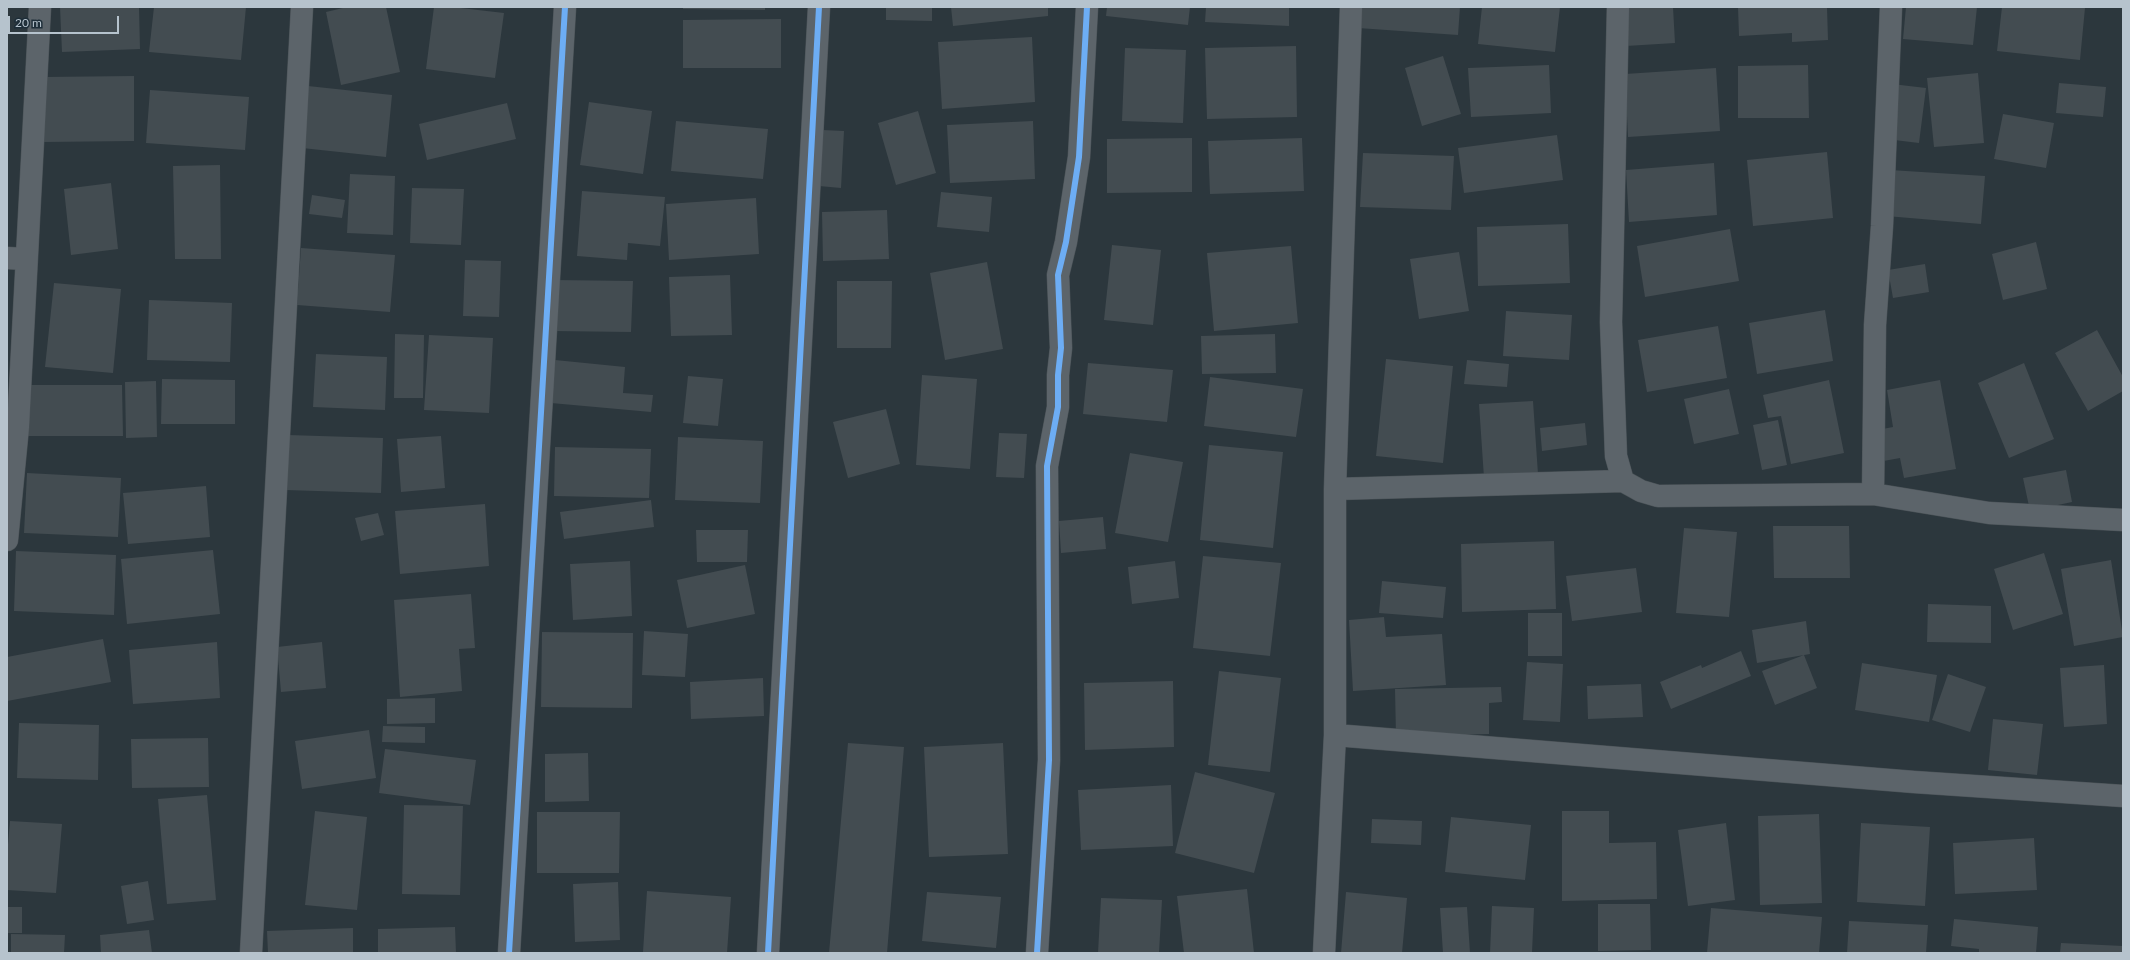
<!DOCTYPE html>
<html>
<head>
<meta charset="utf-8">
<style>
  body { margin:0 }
  #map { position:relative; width:2130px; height:960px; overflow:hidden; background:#2c373d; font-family:Lato,sans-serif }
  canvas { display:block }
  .frame { position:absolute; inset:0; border:8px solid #b6c3cd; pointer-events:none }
  .scale { position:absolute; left:8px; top:16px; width:111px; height:18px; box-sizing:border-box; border:2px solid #b6c3cd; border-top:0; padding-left:5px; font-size:12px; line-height:14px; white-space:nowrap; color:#b6c3cd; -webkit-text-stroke:3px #1e2e39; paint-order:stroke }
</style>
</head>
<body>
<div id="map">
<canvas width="2130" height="960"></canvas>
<div class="frame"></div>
<div class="scale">20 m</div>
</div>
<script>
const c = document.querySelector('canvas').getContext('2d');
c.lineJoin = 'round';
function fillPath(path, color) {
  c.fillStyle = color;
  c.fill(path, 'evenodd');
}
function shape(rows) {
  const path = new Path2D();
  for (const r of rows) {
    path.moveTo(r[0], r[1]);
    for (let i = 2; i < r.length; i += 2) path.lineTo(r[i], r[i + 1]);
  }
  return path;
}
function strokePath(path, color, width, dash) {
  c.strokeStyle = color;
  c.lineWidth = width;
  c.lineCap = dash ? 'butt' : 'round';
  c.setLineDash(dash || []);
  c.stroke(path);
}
fillPath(shape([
  [60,7,139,7,140,49,62,52],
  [154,7,246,7,241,60,149,52],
  [347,7,386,7,400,72,341,85,326,12],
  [434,7,452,7,504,13,495,78,426,69],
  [683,7,765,7,765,10,683,9],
  [886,7,932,7,932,21,886,20],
  [951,7,1048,7,1048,16,953,26],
  [1107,7,1190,7,1188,25,1106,16],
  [1206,7,1289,7,1289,26,1205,22],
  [1360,7,1460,7,1458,35,1358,28],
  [1482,7,1560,7,1555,52,1478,44],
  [1624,7,1673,7,1675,43,1626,46],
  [1738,7,1827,7,1828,40,1792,42,1792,33,1739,36],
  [1906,7,1977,7,1973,45,1903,39],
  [2002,7,2085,8,2080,60,1997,51],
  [781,19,781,68,683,68,683,20],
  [1032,37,1035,102,942,109,938,42],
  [1296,46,1297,117,1207,119,1205,48],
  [1125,48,1186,50,1183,123,1122,121],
  [1443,56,1461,114,1422,126,1405,68],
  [1549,65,1551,113,1471,117,1468,68],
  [1808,65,1809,118,1738,118,1738,66],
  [1716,68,1720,131,1628,137,1625,74],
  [1978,73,1984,143,1934,147,1927,78],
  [134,76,134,141,44,142,44,77],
  [2059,83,2106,87,2103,117,2056,113],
  [1892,84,1926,88,1919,143,1886,139],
  [308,86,392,95,386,157,302,148],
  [150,90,249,97,245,150,146,143],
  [589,102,652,111,643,174,580,165],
  [507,103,516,139,427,160,419,124],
  [918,111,936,173,896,185,878,123],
  [2003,114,2054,123,2046,168,1994,159],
  [676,121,768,129,763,179,671,171],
  [1033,121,1035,179,950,183,947,125],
  [822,130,844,131,841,188,819,186],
  [1557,135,1563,180,1464,193,1458,148],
  [1192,138,1192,192,1107,193,1107,139],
  [1302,138,1304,191,1210,194,1208,141],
  [1827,152,1833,218,1753,226,1747,160],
  [1363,153,1454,156,1451,210,1360,207],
  [1714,163,1717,215,1629,222,1626,170],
  [220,165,221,259,175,259,173,166],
  [1890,170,1985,176,1981,224,1886,216],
  [350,174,395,176,393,235,347,233],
  [111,183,118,249,71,255,64,189],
  [412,188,464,189,461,245,410,243],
  [582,191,665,197,660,246,628,243,627,260,577,256],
  [941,192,992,197,989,232,937,227],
  [312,195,345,200,342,218,309,214],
  [756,198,759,254,669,260,666,204],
  [887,210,889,259,823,261,822,212],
  [1568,224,1570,283,1478,286,1477,227],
  [1730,229,1739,281,1645,297,1637,246],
  [2036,242,2047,289,2003,300,1992,254],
  [1112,245,1161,250,1153,325,1104,320],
  [1291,246,1298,323,1214,331,1207,253],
  [301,248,395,255,390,312,297,305],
  [1459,252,1469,311,1419,319,1410,259],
  [465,260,501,261,499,317,463,316],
  [987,262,1003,349,945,360,930,273],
  [1925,264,1929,292,1893,298,1888,270],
  [730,275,732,335,671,336,669,277],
  [553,280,633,281,631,332,552,331],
  [837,281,892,281,891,348,837,348],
  [54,283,121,289,113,373,45,367],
  [149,300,232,303,230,362,147,360],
  [1825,310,1833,361,1757,374,1749,323],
  [1506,311,1572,315,1569,360,1503,356],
  [1718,326,1727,378,1647,392,1638,340],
  [2097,330,2123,377,2123,391,2088,411,2055,353],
  [395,334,424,335,423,398,394,398],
  [1275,334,1276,373,1202,374,1201,336],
  [429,335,493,338,489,413,424,410],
  [316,354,387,357,385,410,313,407],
  [1386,359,1453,366,1443,463,1376,456],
  [555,360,625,367,623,393,653,395,651,412,551,403],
  [1467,360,1509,364,1507,387,1464,384],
  [1088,363,1173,370,1167,422,1083,414],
  [2024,363,2054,439,2009,458,1978,383],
  [922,375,977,379,970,469,916,465],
  [688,376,723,379,718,426,683,423],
  [1210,377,1303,389,1296,437,1204,426],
  [162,379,235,380,235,424,161,424],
  [1829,380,1844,453,1791,464,1781,416,1768,418,1763,395],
  [1940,380,1956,469,1904,478,1900,458,1878,462,1872,431,1893,427,1887,390],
  [156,381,157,437,126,438,125,382],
  [25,385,122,385,123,436,24,436],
  [1729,389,1739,434,1694,444,1684,399],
  [1533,401,1538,474,1484,478,1479,404],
  [886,409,900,464,848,478,833,422],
  [1778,420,1787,465,1762,470,1753,425],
  [1585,423,1587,445,1542,451,1540,428],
  [999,433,1027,434,1024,478,996,477],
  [288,435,383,438,381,493,285,490],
  [441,436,445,488,401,492,397,439],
  [678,437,763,441,760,503,675,500],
  [1209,445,1283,452,1273,548,1200,540],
  [555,447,651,449,649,498,554,496],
  [1130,453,1183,462,1168,542,1115,533],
  [2066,470,2072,502,2030,511,2023,478],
  [27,473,121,478,118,537,24,533],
  [206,486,210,537,128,544,123,493],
  [651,500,654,527,564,539,560,512],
  [485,504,489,566,400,574,395,511],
  [378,513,384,535,361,541,355,518],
  [1103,517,1106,549,1061,553,1059,521],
  [1773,526,1849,526,1850,578,1774,578],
  [1684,528,1737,532,1729,617,1676,613],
  [696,530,748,530,747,562,697,562],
  [1554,541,1556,609,1462,612,1461,544],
  [213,550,220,614,127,624,121,559],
  [16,551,116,555,114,615,14,611],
  [2044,553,2063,614,2013,630,1994,569],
  [1203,556,1281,563,1270,656,1193,648],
  [2111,560,2123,637,2074,646,2061,569],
  [630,561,632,616,573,620,570,564],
  [1175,561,1179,598,1132,604,1128,567],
  [745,565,755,614,687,628,677,580],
  [1636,568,1642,612,1572,621,1566,576],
  [1382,581,1446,587,1443,618,1379,613],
  [471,594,475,648,459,649,462,691,400,697,394,600],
  [1928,604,1991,606,1991,643,1927,642],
  [1528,613,1562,613,1562,656,1528,656],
  [1384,617,1386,637,1442,634,1446,685,1353,691,1349,620],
  [1806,621,1810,654,1757,663,1752,630],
  [644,631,688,634,685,677,642,675],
  [542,632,633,633,632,708,541,707],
  [103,639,111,682,7,701,7,657],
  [217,642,220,698,133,704,129,650],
  [322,642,326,688,281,692,277,647],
  [1741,651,1751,676,1671,709,1660,682,1701,665,1702,668],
  [1804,655,1817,688,1775,705,1762,671],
  [1527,662,1563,664,1560,722,1523,720],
  [1862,663,1937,675,1929,722,1855,710],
  [2104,665,2107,724,2064,727,2060,668],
  [1219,671,1281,678,1270,772,1208,765],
  [1948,674,1986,687,1970,732,1932,720],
  [763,678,764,716,691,719,690,682],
  [1173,681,1174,747,1085,750,1084,683],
  [1641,684,1643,717,1588,719,1587,686],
  [1501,687,1502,702,1489,703,1489,734,1396,736,1395,689],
  [435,698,435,723,387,724,387,699],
  [1993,719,2043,724,2037,775,1988,770],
  [19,723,99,725,98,780,17,778],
  [383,726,425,727,425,743,382,742],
  [369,730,376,778,302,789,295,741],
  [208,738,209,787,132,788,131,739],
  [848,743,904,747,887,953,829,953],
  [1003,743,1008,854,929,857,924,747],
  [385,749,476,760,470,805,379,793],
  [588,753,589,801,545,802,545,754],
  [1195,772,1275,793,1254,873,1175,853],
  [1171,785,1173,846,1081,850,1078,790],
  [207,795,216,900,167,904,158,799],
  [404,805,463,806,460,895,402,894],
  [315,811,367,817,357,910,305,905],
  [1562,811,1609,811,1609,843,1656,842,1657,899,1562,901],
  [537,812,620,812,619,873,537,873],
  [1819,814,1822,903,1760,905,1758,816],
  [1451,817,1531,825,1525,880,1445,872],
  [1372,819,1422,821,1421,845,1371,843],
  [10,821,62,824,56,893,7,890,7,856],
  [1726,823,1735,900,1688,906,1678,830],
  [1861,823,1930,827,1925,906,1857,902],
  [2034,838,2037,890,1955,894,1953,843],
  [148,881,154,920,127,924,121,886],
  [618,882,620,940,575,942,573,884],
  [1247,889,1254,953,1184,953,1177,896],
  [647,891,731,897,727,953,643,952],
  [927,892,1001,897,996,948,922,941],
  [1346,892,1407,898,1402,953,1341,953],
  [1101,898,1162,900,1159,953,1098,953],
  [1598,904,1650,904,1651,950,1598,951],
  [1492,906,1534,908,1532,953,1490,953],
  [7,907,22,907,22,933,7,933],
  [1467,907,1470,953,1443,953,1440,908],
  [1711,908,1822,917,1819,953,1707,953],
  [1954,919,2038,927,2036,953,1979,953,1979,949,1951,946],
  [1849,921,1928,925,1926,953,1847,953],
  [455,927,456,953,378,953,378,929],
  [353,928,353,953,268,953,267,931],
  [149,930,152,953,101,953,100,935],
  [11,934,65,935,64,953,11,953],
  [2061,943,2123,946,2123,953,2060,953]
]), '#434c51');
const minor = shape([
  [1618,7,1611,322,1616,456,1623,481,1641,491,1658,496,1873,494],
  [1891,7,1882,226,1875,325,1873,494,1989,513,2123,520],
  [7,258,26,259],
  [1335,489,1623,481],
  [7,540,18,427,40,7],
  [1335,735,1914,782,2123,796],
  [251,953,302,7],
  [509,953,565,7],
  [768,953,819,7],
  [1037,953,1049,760,1047,466,1058,407,1058,375,1061,348,1058,275,1066,242,1079,157,1087,7],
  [1324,953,1335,735,1335,489,1351,7]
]);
strokePath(minor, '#4a5257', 23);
strokePath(minor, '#5c646a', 22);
strokePath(shape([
  [509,953,565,7],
  [768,953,819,7],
  [1037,953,1049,760,1047,466,1058,407,1058,375,1061,348,1058,275,1066,242,1079,157,1087,7]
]), '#6dadf4', 6);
</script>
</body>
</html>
